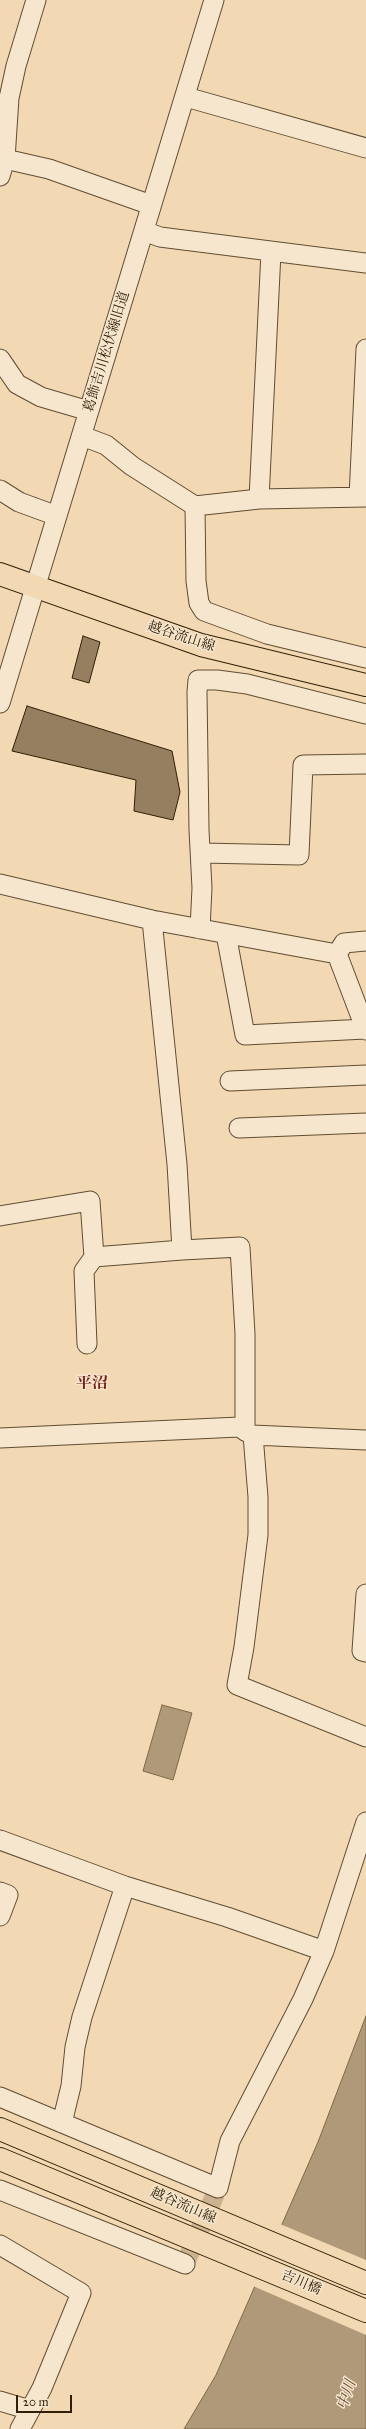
<!DOCTYPE html>
<html>
<head>
<meta charset="utf-8">
<style>
  body { margin:0 }
  #map { position:relative; width:366px; height:2429px; overflow:hidden; background:#f2d8b3; font-family:"IM FELL Great Primer",serif }
  canvas { display:block }
  .scale { position:absolute; left:16px; top:2395px; width:56px; height:18px; box-sizing:border-box; border:2px solid #301f06; border-top:0; padding-left:5px; font-size:12px; line-height:14px; white-space:nowrap; color:#301f06; -webkit-text-stroke:3px #f7e6ce; paint-order:stroke }
</style>
</head>
<body>
<div id="map">
<canvas width="366" height="2429"></canvas>
<div class="scale">20 m</div>
</div>
<script>
const c = document.querySelector('canvas').getContext('2d');
c.lineJoin = 'round';
function fillPath(path, color) {
  c.fillStyle = color;
  c.fill(path, 'evenodd');
}
function shape(rows) {
  const path = new Path2D();
  for (const r of rows) {
    path.moveTo(r[0], r[1]);
    for (let i = 2; i < r.length; i += 2) path.lineTo(r[i], r[i + 1]);
  }
  return path;
}
function strokePath(path, color, width, dash) {
  c.strokeStyle = color;
  c.lineWidth = width;
  c.lineCap = dash ? 'butt' : 'round';
  c.setLineDash(dash || []);
  c.stroke(path);
}
function drawText(font, color, halo, rows, align = 'center') {
  c.font = font + ' "IM FELL Great Primer","Noto Serif JP",serif';
  c.lineWidth = 3;
  c.setLineDash([]);
  c.textBaseline = 'middle';
  c.strokeStyle = halo;
  c.fillStyle = color;
  for (const [text, x, y, turn = 0] of rows) {
    c.save();
    c.translate(x, y);
    c.rotate((+turn || 0) * Math.PI / 180);
    c.textAlign = isNaN(turn) ? turn : align;
    if (halo) c.strokeText(text, 0, 0);
    c.fillText(text, 0, 0);
    c.restore();
  }
}
const water = shape([
  [162,1705,192,1713,173,1780,143,1771,162,1705],
  [366,2016,366,2429,184,2429,216,2375,318,2142,366,2016]
]);
fillPath(water, '#b09978');
strokePath(water, '#7d684a', 1);
fillPath(shape([
  [280,2224,366,2260,366,2335,253,2286]
]), '#f2d8b3');
const building = shape([
  [83,636,100,642,89,683,72,678,83,636],
  [27,706,172,751,180,792,173,820,134,811,136,780,12,751,27,706]
]);
fillPath(building, '#957f60');
strokePath(building, '#301f06', 1);
strokePath(shape([
  [185,2264,218,2188]
]), '#cbb390', 19, [19, 10]);
const minor = shape([
  [186,97,366,148],
  [5,159,49,169,151,205],
  [0,176,5,159,9,98,16,66,36,0],
  [144,231,160,237,366,263],
  [0,359,17,384,41,397,89,411],
  [82,436,106,445,132,466,195,506,259,499,366,497],
  [0,490,19,502,57,516],
  [359,497,366,349],
  [259,499,271,252],
  [195,506,196,581,199,603,204,611,267,634,366,658],
  [0,703,214,0],
  [201,853,299,855,303,765,366,764],
  [0,884,152,920,337,954,366,1030],
  [152,920,177,1164,182,1250,240,1247,245,1334,245,1431],
  [200,929,202,888,199,830,197,692,198,680,217,680,247,684,366,714],
  [226,934,245,1035,366,1029],
  [337,954,344,943,366,941],
  [230,1081,366,1075],
  [239,1128,366,1123],
  [0,1216,90,1201,94,1257,182,1250],
  [87,1344,84,1271,94,1257],
  [253,1435,258,1497,258,1535,244,1647,237,1685,366,1737],
  [0,1438,239,1427,252,1435,366,1440],
  [366,1594,362,1651,366,1652],
  [0,1840,125,1886,227,1917,324,1951],
  [0,1892,8,1895,0,1916],
  [0,2097,218,2188,230,2141,303,1999,324,1951,366,1822],
  [62,2123,71,2086,75,2047,82,2017,125,1886],
  [0,2190,185,2264],
  [0,2245,81,2293,42,2388,20,2429],
  [0,2401,30,2410]
]);
const major = shape([
  [0,574,201,645,366,685],
  [0,2129,366,2283],
  [0,2159,366,2311]
]);
strokePath(minor, '#604d31', 21);
strokePath(major, '#301f06', 24);
strokePath(minor, '#f7e6ce', 19);
strokePath(major, '#f2d8b3', 22);
drawText('14px', '#301f06', '#f7e6ce', [
  ["葛飾吉川松伏線旧道",107,352,-73],
  ["越谷流山線",181,637,18],
  ["越谷流山線",183,2206,23],
  ["吉川橋",301,2283,23]
]);
drawText('italic 15px', '#5d4a2e', '#f7e6ce', [
  ["中川",347,2395,-71]
]);
drawText('bold 16px', '#7a1f14', '#f7e6ce', [
  ["平沼",92,1384]
]);
</script>
</body>
</html>
